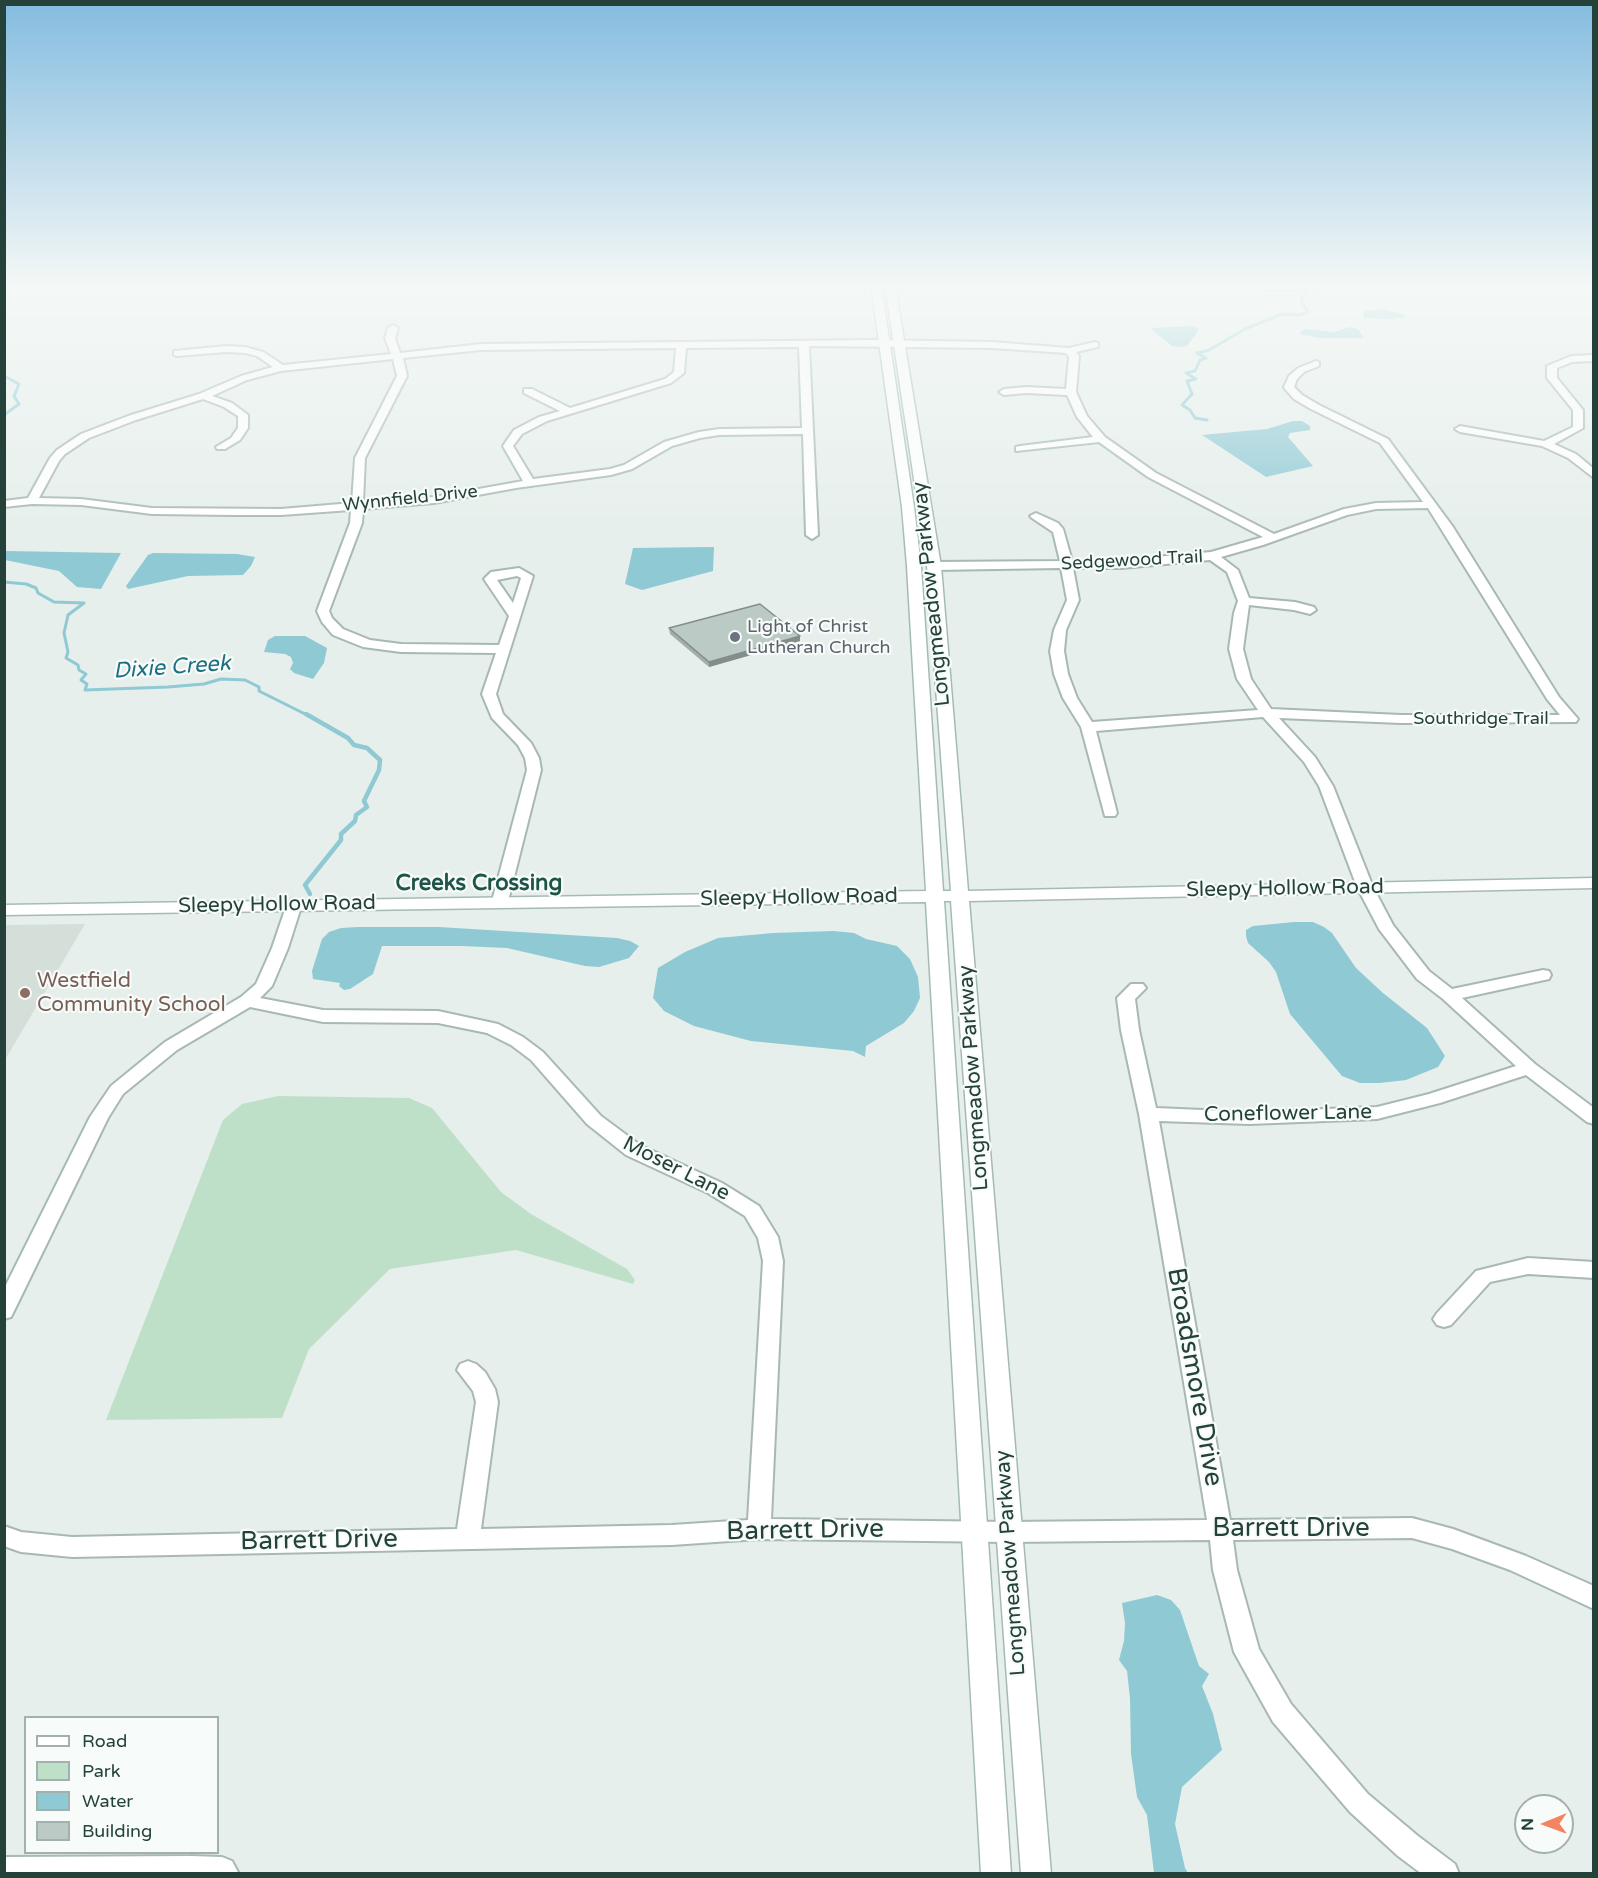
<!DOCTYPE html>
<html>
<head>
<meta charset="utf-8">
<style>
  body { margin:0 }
  #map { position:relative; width:1598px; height:1878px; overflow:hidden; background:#e6efeb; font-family:"Varela Round",sans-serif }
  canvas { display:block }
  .frame { position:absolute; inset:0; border:6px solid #24423a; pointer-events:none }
  .legend { position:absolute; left:24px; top:1716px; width:195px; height:138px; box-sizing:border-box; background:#f7fbf9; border:2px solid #a3b1ad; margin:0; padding:8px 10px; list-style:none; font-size:18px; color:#24423a }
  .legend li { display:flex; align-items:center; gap:12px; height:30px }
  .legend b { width:30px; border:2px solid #a3b1ad }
  .north { position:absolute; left:1514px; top:1794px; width:60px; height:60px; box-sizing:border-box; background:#f7fbf9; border:2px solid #a3b1ad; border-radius:50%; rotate:269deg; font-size:16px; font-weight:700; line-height:24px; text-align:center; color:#24423a }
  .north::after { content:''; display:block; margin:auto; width:21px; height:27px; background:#f4845f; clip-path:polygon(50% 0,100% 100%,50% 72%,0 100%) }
</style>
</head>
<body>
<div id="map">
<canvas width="1598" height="1878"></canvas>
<div class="frame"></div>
<ul class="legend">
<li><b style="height:8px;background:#fff"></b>Road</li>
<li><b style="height:16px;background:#bfe0c8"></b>Park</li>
<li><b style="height:16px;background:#8ec9d4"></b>Water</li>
<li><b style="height:16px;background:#bbcac4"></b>Building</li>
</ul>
<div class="north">N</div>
</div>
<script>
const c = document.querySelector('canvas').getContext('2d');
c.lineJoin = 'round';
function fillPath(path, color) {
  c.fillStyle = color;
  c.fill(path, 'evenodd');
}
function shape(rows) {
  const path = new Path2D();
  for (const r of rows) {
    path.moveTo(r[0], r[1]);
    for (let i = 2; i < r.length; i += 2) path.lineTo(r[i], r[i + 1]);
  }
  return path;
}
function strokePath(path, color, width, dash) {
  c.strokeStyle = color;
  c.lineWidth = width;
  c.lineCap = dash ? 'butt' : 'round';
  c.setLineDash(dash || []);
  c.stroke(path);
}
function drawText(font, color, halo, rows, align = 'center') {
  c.font = font + ' "Varela Round",sans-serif';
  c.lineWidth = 4.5;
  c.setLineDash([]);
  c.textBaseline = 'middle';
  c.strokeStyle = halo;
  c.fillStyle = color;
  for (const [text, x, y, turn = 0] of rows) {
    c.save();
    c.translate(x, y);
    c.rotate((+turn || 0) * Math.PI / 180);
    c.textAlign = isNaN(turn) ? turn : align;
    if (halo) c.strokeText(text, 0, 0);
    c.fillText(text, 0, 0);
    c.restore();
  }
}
fillPath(shape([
  [85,924,5,1060,5,925]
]), '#d4dfda');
fillPath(shape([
  [278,1096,409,1098,432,1108,501,1192,531,1214,627,1269,635,1280,633,1284,516,1250,390,1269,309,1349,282,1418,106,1420,223,1120,242,1104]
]), '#bfe0c8');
fillPath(shape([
  [1381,309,1402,314,1407,317,1389,319,1363,318,1364,311],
  [1191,326,1198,328,1198,331,1187,346,1181,347,1172,346,1150,328],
  [1349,327,1358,329,1364,338,1320,338,1299,334,1304,329,1335,332],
  [1293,421,1302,421,1310,426,1310,430,1290,433,1288,437,1313,466,1266,477,1202,435,1267,429],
  [714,547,713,571,642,590,625,584,633,548],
  [5,551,121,553,101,589,77,587,59,571,5,560],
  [153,553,237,554,255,557,251,566,243,575,188,576,128,589,126,586,148,555],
  [275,636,305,636,327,648,324,663,313,679,294,673,290,669,293,663,291,657,285,654,264,652,268,640],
  [1294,922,1313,922,1324,927,1332,933,1356,968,1383,993,1427,1028,1445,1056,1438,1067,1406,1080,1380,1083,1360,1083,1342,1076,1290,1014,1276,972,1269,962,1248,943,1246,936,1246,930,1253,926],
  [439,927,617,938,630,941,639,946,629,958,599,967,585,966,507,948,462,946,382,946,373,974,350,989,344,990,339,986,340,983,313,979,312,971,322,939,329,932,341,928,358,927],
  [834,931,854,933,866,939,897,946,910,959,918,977,920,998,914,1011,904,1023,866,1046,865,1057,853,1051,751,1041,694,1026,664,1011,653,998,658,968,685,952,718,938,773,933],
  [1157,1595,1171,1600,1180,1610,1199,1666,1209,1674,1202,1686,1213,1714,1222,1750,1182,1787,1175,1824,1185,1868,1188,1873,1154,1873,1147,1815,1137,1797,1131,1754,1130,1698,1127,1671,1119,1660,1124,1641,1125,1623,1122,1603]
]), '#8ec9d4');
strokePath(shape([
  [4,376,19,384,14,396,19,404,4,415],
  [1207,420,1195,418,1190,410,1182,405,1192,394,1187,381,1196,379,1186,373,1195,371,1200,360,1206,358,1197,353,1209,350,1245,329,1282,314,1300,315,1308,312,1301,301,1307,289],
  [4,582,26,584,36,588,38,593,54,602,84,603,68,615,64,633,68,652,66,658,78,665,79,670,86,674,81,680,87,684,85,690,168,687,204,684,221,679,245,680,259,687,259,691,309,716]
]), '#8ec9d4', 3);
strokePath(shape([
  [306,714,348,738,354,745,367,748,380,760,379,770,364,801,367,807,356,815,355,821,341,834,341,840,305,885,310,894]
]), '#8ec9d4', 4.5);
const street = shape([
  [1269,285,1330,285,1326,288,1266,290,1265,288,1269,285],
  [393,325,398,328,395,338,400,353,481,344,876,340,992,342,1069,348,1095,342,1098,343,1098,347,1076,352,1079,356,1076,392,1087,416,1105,437,1156,473,1274,534,1344,509,1376,503,1423,502,1380,443,1311,409,1294,399,1285,389,1284,387,1289,376,1298,368,1316,361,1319,362,1319,366,1304,372,1297,379,1294,387,1302,395,1319,405,1388,439,1453,527,1559,697,1578,719,1576,722,1401,723,1279,718,1315,757,1333,786,1373,887,1393,925,1429,971,1452,989,1543,970,1549,971,1551,975,1549,979,1462,998,1535,1064,1594,1108,1594,1124,1587,1122,1526,1075,1440,1103,1377,1119,1249,1124,1159,1121,1230,1520,1412,1518,1453,1529,1526,1556,1594,1586,1594,1609,1510,1570,1452,1549,1412,1538,1233,1540,1237,1570,1259,1649,1291,1704,1368,1794,1418,1836,1455,1864,1459,1874,1422,1874,1398,1856,1350,1812,1273,1722,1234,1652,1213,1570,1210,1540,1008,1542,759,1539,672,1545,72,1557,21,1552,4,1546,4,1526,21,1532,72,1537,457,1529,476,1402,473,1391,457,1370,460,1364,468,1361,476,1364,485,1372,495,1389,498,1402,481,1529,672,1525,748,1520,763,1261,758,1238,745,1216,708,1193,626,1155,587,1124,531,1060,511,1045,487,1033,438,1023,323,1022,250,1007,177,1050,123,1094,108,1118,14,1311,11,1317,4,1319,4,1289,90,1117,111,1086,165,1042,241,997,256,984,272,948,288,901,294,899,302,904,288,948,272,986,260,998,323,1010,438,1011,498,1024,523,1037,543,1052,601,1116,640,1145,722,1183,759,1206,778,1237,783,1261,771,1519,1008,1522,1207,1520,1139,1114,1121,1030,1117,998,1131,984,1143,984,1146,988,1135,999,1139,1030,1156,1108,1249,1112,1377,1107,1429,1094,1516,1066,1443,999,1417,979,1379,929,1357,887,1319,786,1304,762,1263,717,1096,731,1117,813,1115,816,1105,816,1081,727,1063,698,1054,674,1050,651,1054,630,1067,600,1061,568,934,570,928,566,934,562,1060,561,1053,532,1032,518,1030,516,1036,513,1058,523,1063,529,1072,561,1121,560,1211,552,1263,537,1148,477,1099,442,1016,451,1016,447,1020,446,1093,437,1077,417,1067,395,1026,393,1004,395,999,392,1004,389,1026,387,1066,389,1069,357,1066,353,992,348,809,346,818,535,812,539,806,535,803,434,719,435,700,438,672,446,632,469,611,475,516,488,434,503,363,509,362,523,329,611,332,618,343,629,370,640,401,644,499,645,509,616,484,579,491,572,519,568,533,576,496,694,503,714,531,743,539,758,541,770,508,901,500,906,492,901,527,770,525,758,518,745,492,718,482,694,496,653,401,652,363,647,333,635,322,622,317,611,350,523,351,510,281,515,232,515,152,514,81,505,32,504,4,507,4,501,28,498,50,458,57,450,81,434,128,416,199,394,241,376,273,367,257,356,245,353,226,352,177,356,174,355,174,351,226,346,245,347,263,352,283,365,391,354,385,338,388,328,393,325],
  [799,347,802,428,719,429,699,432,664,442,624,465,610,469,533,479,513,446,522,434,547,421,671,383,684,373,686,348,799,347],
  [676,348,674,372,665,379,570,408,532,389,524,389,524,393,560,411,539,417,514,430,503,446,523,481,434,497,363,502,365,458,407,376,403,358,481,350,676,348],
  [393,359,397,376,355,458,352,503,281,509,152,508,81,499,39,498,59,461,65,454,89,438,136,420,203,399,224,407,238,416,238,428,231,438,216,447,217,449,225,449,240,440,248,428,248,415,232,403,212,396,247,380,281,371,393,359],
  [1428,508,1547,699,1560,715,1401,715,1271,709,1251,679,1243,649,1249,605,1294,610,1310,614,1316,610,1314,607,1295,602,1249,598,1238,570,1221,557,1263,545,1347,515,1376,509,1428,508],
  [1210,560,1227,572,1238,601,1234,613,1229,649,1237,679,1258,710,1092,722,1077,698,1068,674,1064,651,1066,630,1079,600,1073,568,1121,568,1210,560],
  [517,576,521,578,513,603,497,580,517,576],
  [1594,355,1594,361,1572,362,1557,368,1557,378,1583,410,1583,428,1554,444,1576,454,1594,469,1594,478,1568,458,1542,446,1460,432,1455,429,1460,426,1544,441,1573,427,1573,410,1547,378,1547,366,1571,356,1594,355],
  [1528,1258,1594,1262,1594,1278,1528,1274,1490,1282,1451,1325,1444,1327,1437,1325,1433,1319,1437,1313,1476,1271,1528,1258],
  [191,1856,222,1857,232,1861,239,1874,4,1874,4,1857,191,1856]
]);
const secondary = shape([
  [871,285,881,285,914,507,921,566,943,891,951,891,927,566,885,285,895,285,941,566,968,891,1594,878,1594,888,969,901,1051,1874,1021,1874,951,901,944,901,1011,1874,981,1874,926,902,4,915,4,905,926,891,907,566,902,507,871,285]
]);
strokePath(street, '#a8b8b2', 4);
strokePath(secondary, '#a4bbb3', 3);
fillPath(street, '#fff');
fillPath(secondary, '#fff');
fillPath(shape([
  [669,628,800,641,709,667,670,634]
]), '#a1aea9');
fillPath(shape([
  [800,636,800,641,709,667,709,662]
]), '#838d89');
const building = shape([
  [760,604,800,636,709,662,669,628,760,604]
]);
fillPath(building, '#bbcac4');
strokePath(building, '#838d89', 1.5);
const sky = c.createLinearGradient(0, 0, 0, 548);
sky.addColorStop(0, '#84bce0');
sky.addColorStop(0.52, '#f4f8f6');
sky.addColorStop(1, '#f4f8f600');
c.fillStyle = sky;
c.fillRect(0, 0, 1598, 548);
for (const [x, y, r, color] of [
  [735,637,6,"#6b7280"],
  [25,993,6,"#8d6e63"]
]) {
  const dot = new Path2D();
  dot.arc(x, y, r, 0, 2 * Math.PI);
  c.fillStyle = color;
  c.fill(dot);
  strokePath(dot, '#f7fbf9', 2);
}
drawText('18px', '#24423a', '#f7fbf9', [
  ["Wynnfield Drive",410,499,-6],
  ["Sedgewood Trail",1132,561,-3],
  ["Southridge Trail",1481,719]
]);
drawText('18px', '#5b616d', '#f7fbf9', [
  ["Light of Christ",747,627],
  ["Lutheran Church",747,648]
], 'left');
drawText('21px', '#24423a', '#f7fbf9', [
  ["Longmeadow Parkway",932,594,-96],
  ["Sleepy Hollow Road",1285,889,-1],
  ["Sleepy Hollow Road",799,898,-1],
  ["Sleepy Hollow Road",277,905,-1],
  ["Longmeadow Parkway",974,1078,-94],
  ["Coneflower Lane",1288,1114,-1],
  ["Moser Lane",676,1169,27],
  ["Longmeadow Parkway",1011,1563,-94]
]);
drawText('21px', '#785e54', '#f7fbf9', [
  ["Westfield",37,981],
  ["Community School",37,1005]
], 'left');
drawText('italic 22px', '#1c6f80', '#f7fbf9', [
  ["Dixie Creek",172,668,-4]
]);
drawText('bold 22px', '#1f5548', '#f7fbf9', [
  ["Creeks Crossing",479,884]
]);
drawText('26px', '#24423a', '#f7fbf9', [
  ["Broadsmore Drive",1194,1377,80],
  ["Barrett Drive",1291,1529],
  ["Barrett Drive",805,1531,-1],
  ["Barrett Drive",319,1541,-1]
]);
</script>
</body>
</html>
